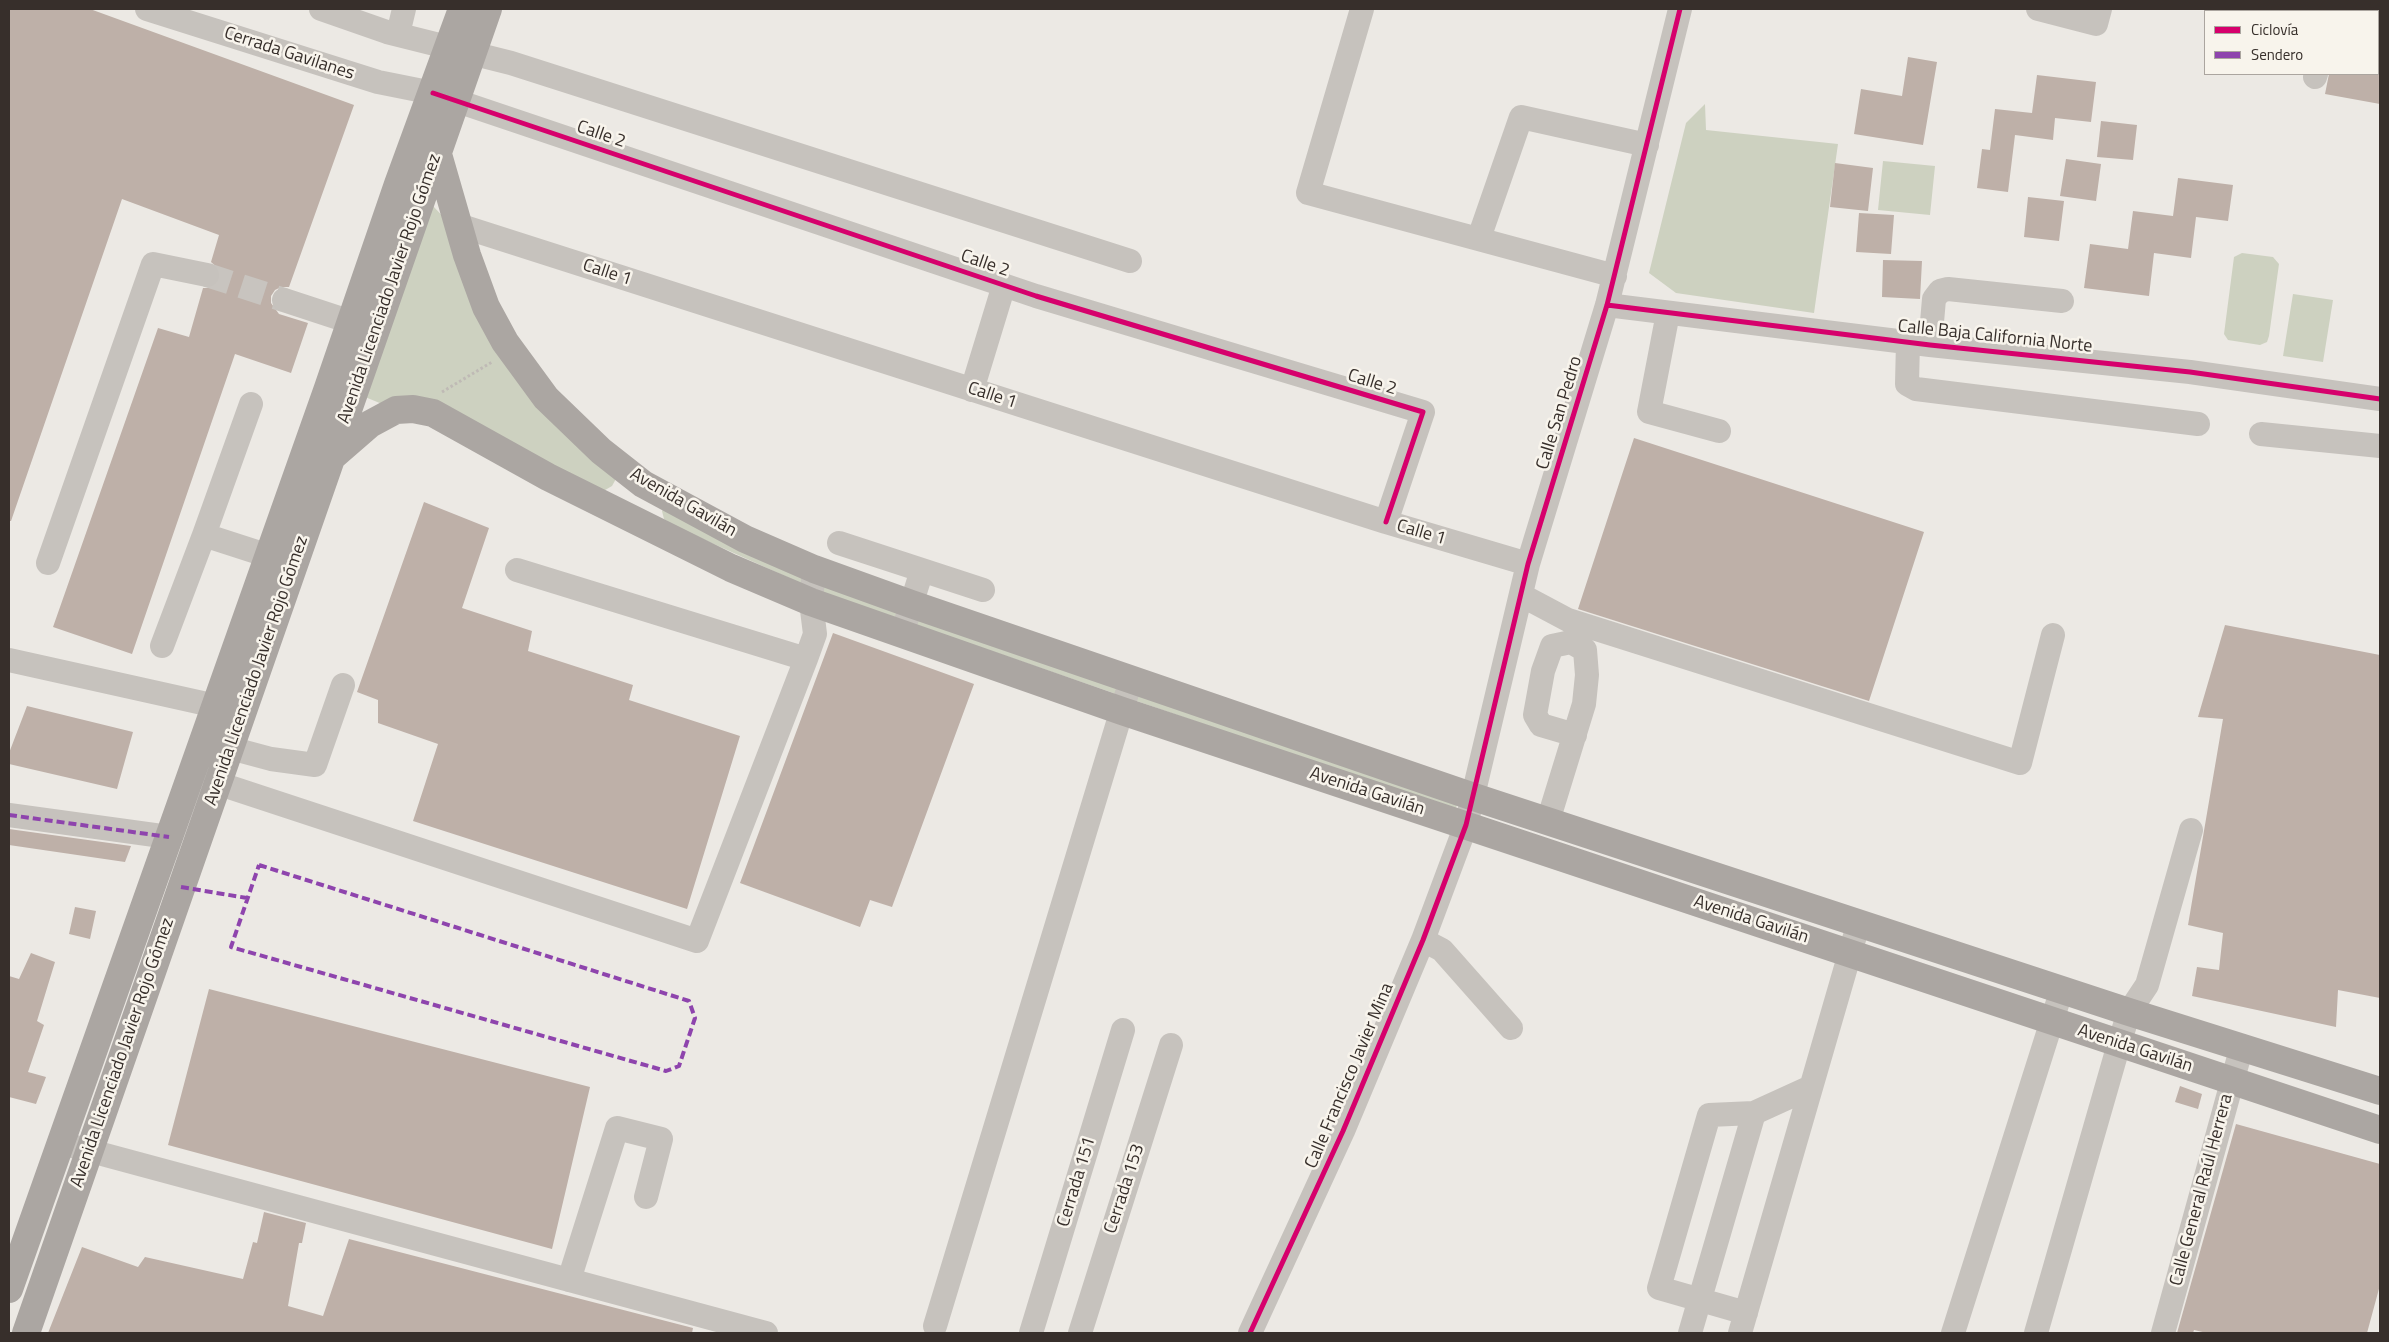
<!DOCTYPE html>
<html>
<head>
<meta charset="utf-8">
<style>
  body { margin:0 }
  #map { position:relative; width:2389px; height:1342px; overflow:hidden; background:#ece9e4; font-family:"Titillium Web",sans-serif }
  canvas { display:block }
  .frame { position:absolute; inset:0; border:10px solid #372f2b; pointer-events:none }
  .legend { position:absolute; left:2204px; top:10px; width:175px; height:65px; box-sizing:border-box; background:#f8f4ec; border:1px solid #aba59f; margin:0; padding:6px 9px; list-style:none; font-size:15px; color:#372f2b }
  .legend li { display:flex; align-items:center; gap:10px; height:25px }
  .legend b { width:25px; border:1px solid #aba59f }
</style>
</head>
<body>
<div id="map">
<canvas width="2389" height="1342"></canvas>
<div class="frame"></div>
<ul class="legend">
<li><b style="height:6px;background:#d6006c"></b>Ciclovía</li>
<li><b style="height:6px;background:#8e44ad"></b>Sendero</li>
</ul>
</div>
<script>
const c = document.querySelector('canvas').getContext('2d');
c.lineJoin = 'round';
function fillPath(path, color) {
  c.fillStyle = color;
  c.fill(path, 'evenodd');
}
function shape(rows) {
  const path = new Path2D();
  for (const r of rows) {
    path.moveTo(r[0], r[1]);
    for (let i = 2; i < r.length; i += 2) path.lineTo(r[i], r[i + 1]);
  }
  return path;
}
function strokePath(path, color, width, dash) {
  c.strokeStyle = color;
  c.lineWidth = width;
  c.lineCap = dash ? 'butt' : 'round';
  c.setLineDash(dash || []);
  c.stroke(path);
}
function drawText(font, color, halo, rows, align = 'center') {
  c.font = font + ' "Titillium Web",sans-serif';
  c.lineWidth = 5;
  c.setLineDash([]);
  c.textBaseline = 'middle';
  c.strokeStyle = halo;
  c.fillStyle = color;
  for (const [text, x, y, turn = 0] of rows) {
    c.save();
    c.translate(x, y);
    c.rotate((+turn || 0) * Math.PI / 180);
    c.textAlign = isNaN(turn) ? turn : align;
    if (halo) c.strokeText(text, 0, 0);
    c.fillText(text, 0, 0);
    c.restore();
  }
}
fillPath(shape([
  [1705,104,1706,130,1838,144,1814,313,1676,293,1649,273,1686,123],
  [1883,161,1935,166,1930,215,1878,210],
  [433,206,453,227,486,333,497,354,541,409,617,477,612,486,600,493,365,397],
  [2242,253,2273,257,2279,264,2269,336,2267,342,2260,345,2228,340,2224,334,2234,257],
  [2293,294,2333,300,2323,362,2283,356],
  [664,508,1457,802,1456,811,820,592,674,526,664,519,662,511]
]), '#cdd1c0');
fillPath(shape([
  [9,9,90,9,354,105,289,287,281,287,275,290,271,296,271,303,279,314,308,323,291,373,235,354,132,654,53,627,158,328,189,337,203,288,212,288,220,278,220,270,211,262,219,235,122,199,11,521,9,521],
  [1908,57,1937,62,1923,145,1854,134,1861,89,1902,96],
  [2329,74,2380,74,2380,104,2325,94],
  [2037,75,2096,82,2091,122,2055,118,2053,140,2015,135,2008,192,1977,188,1982,149,1990,150,1995,109,2032,113],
  [2101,121,2137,125,2133,160,2097,157],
  [2066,159,2101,164,2096,201,2060,196],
  [1835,163,1873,168,1868,211,1830,207],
  [2178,178,2233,185,2228,221,2196,217,2191,258,2154,253,2149,296,2084,288,2090,244,2128,249,2133,211,2173,216],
  [2028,197,2064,201,2059,241,2024,237],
  [1859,213,1894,215,1891,254,1856,252],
  [1883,260,1922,261,1920,299,1882,297],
  [1634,438,1924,532,1869,701,1578,609],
  [424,502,489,528,462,608,532,631,528,651,633,685,629,700,740,736,687,909,413,821,438,744,378,723,378,700,357,692],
  [2225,625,2380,655,2380,998,2338,990,2336,1027,2192,996,2197,967,2219,970,2223,933,2188,925,2223,719,2198,717],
  [833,633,974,684,892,907,870,900,860,927,740,883],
  [27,706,133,732,117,789,9,764,9,753],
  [9,829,131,846,125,862,9,845],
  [75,907,96,911,90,939,69,934],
  [31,953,55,962,37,1021,44,1025,28,1072,46,1077,36,1104,9,1097,9,976,19,979],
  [209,989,590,1087,552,1249,168,1145],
  [2180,1086,2202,1094,2198,1109,2175,1102],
  [2236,1124,2380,1164,2380,1285,2367,1333,2207,1333,2194,1330,2193,1333,2177,1333],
  [264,1212,306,1223,302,1243,299,1243,288,1306,323,1316,349,1239,693,1328,692,1333,48,1333,82,1247,138,1267,145,1257,243,1279,253,1242,257,1243]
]), '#beb0a8');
strokePath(shape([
  [207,275,284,300]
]), '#c8c4bf', 24, [24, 12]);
strokePath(shape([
  [442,392,492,362]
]), '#bfbab5', 3, [2.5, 2.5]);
strokePath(shape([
  [147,9,378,82,433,93,1036,296,1423,412,1386,522],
  [321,9,387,32,511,63,1130,261],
  [1362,9,1308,193,1615,276],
  [2038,9,2096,24,2100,9],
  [2328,11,2328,9],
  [398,34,404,9],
  [2315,77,2316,74],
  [458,225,1386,522,1528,564],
  [1479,238,1521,117,1647,145],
  [284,300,351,322],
  [1607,305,1930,345,2190,372,2380,399],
  [1668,313,1649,412,1719,431],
  [1908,342,1907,384,1916,389,2198,424],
  [1930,345,1934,299,1940,291,1948,289,2062,301],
  [972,390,1004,285],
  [251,404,204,535,269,556],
  [2261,434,2380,446],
  [839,543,983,590],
  [48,563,153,264,207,275],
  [517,570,806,659,815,634,811,602,814,569],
  [1521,595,1568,620,2020,763,2053,635],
  [902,634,922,570],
  [162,646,204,535],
  [9,660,216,706],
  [230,748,271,759,315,765,343,685],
  [217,783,697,941,806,659],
  [9,815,169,837],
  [1548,821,1584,704,1587,675,1585,650,1571,642,1552,646,1543,671,1535,715,1541,725,1575,735],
  [1423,940,1442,950,1511,1028],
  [61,1143,766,1333],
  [569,1280,617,1128,661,1139,646,1197],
  [1746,1313,1659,1288,1709,1115,1754,1113],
  [935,1326,1131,680],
  [1031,1333,1123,1030],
  [1080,1333,1171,1045],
  [1250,1333,1343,1131,1423,940,1466,825,1528,564,1607,305,1680,9],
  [1690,1333,1754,1113,1811,1087],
  [1740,1333,1859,922],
  [1953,1333,2062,989],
  [2036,1333,2119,1044,2129,1012,2147,985,2191,830],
  [2163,1333,2242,1046]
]), '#c6c2bd', 24);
strokePath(shape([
  [437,151,467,255,486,307,505,342,546,398,601,451,643,484,745,539,814,569,911,604,1474,797,2129,1012,2380,1091],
  [332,457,370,424,396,410,413,409,433,413,548,477,731,568,811,602,1122,711,2380,1130],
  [9,1289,328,388,398,184,462,9],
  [26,1333,488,9]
]), '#aba6a2', 28);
strokePath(shape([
  [9,815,169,837],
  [259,865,689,1001,695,1018,679,1066,666,1071,231,947,259,865],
  [181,887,247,898]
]), '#8e44ad', 4, [8, 4]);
strokePath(shape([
  [433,93,1036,296,1423,412,1386,522],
  [1607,305,1930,345,2190,372,2380,399],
  [1250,1333,1343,1131,1423,940,1466,825,1528,564,1607,305,1680,9]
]), '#d6006c', 5);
drawText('18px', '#372f2b', '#f8f4ec', [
  ["Cerrada Gavilanes",289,54,18],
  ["Calle 2",601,135,19],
  ["Calle 2",985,264,19],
  ["Calle 1",607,273,18],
  ["Avenida Licenciado Javier Rojo Gómez",390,289,-71],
  ["Calle Baja California Norte",1995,337,6],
  ["Calle 2",1372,383,17],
  ["Calle 1",992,396,18],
  ["Calle San Pedro",1560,413,-73],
  ["Avenida Gavilán",683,503,30],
  ["Calle 1",1421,533,16],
  ["Avenida Licenciado Javier Rojo Gómez",257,671,-71],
  ["Avenida Gavilán",1367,792,18],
  ["Avenida Gavilán",1751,920,18],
  ["Avenida Gavilán",2135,1049,18],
  ["Avenida Licenciado Javier Rojo Gómez",123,1053,-71],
  ["Calle Francisco Javier Mina",1350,1076,-67],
  ["Cerrada 151",1077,1182,-73],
  ["Cerrada 153",1125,1189,-72],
  ["Calle General Raúl Herrera",2202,1190,-75]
]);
</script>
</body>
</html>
